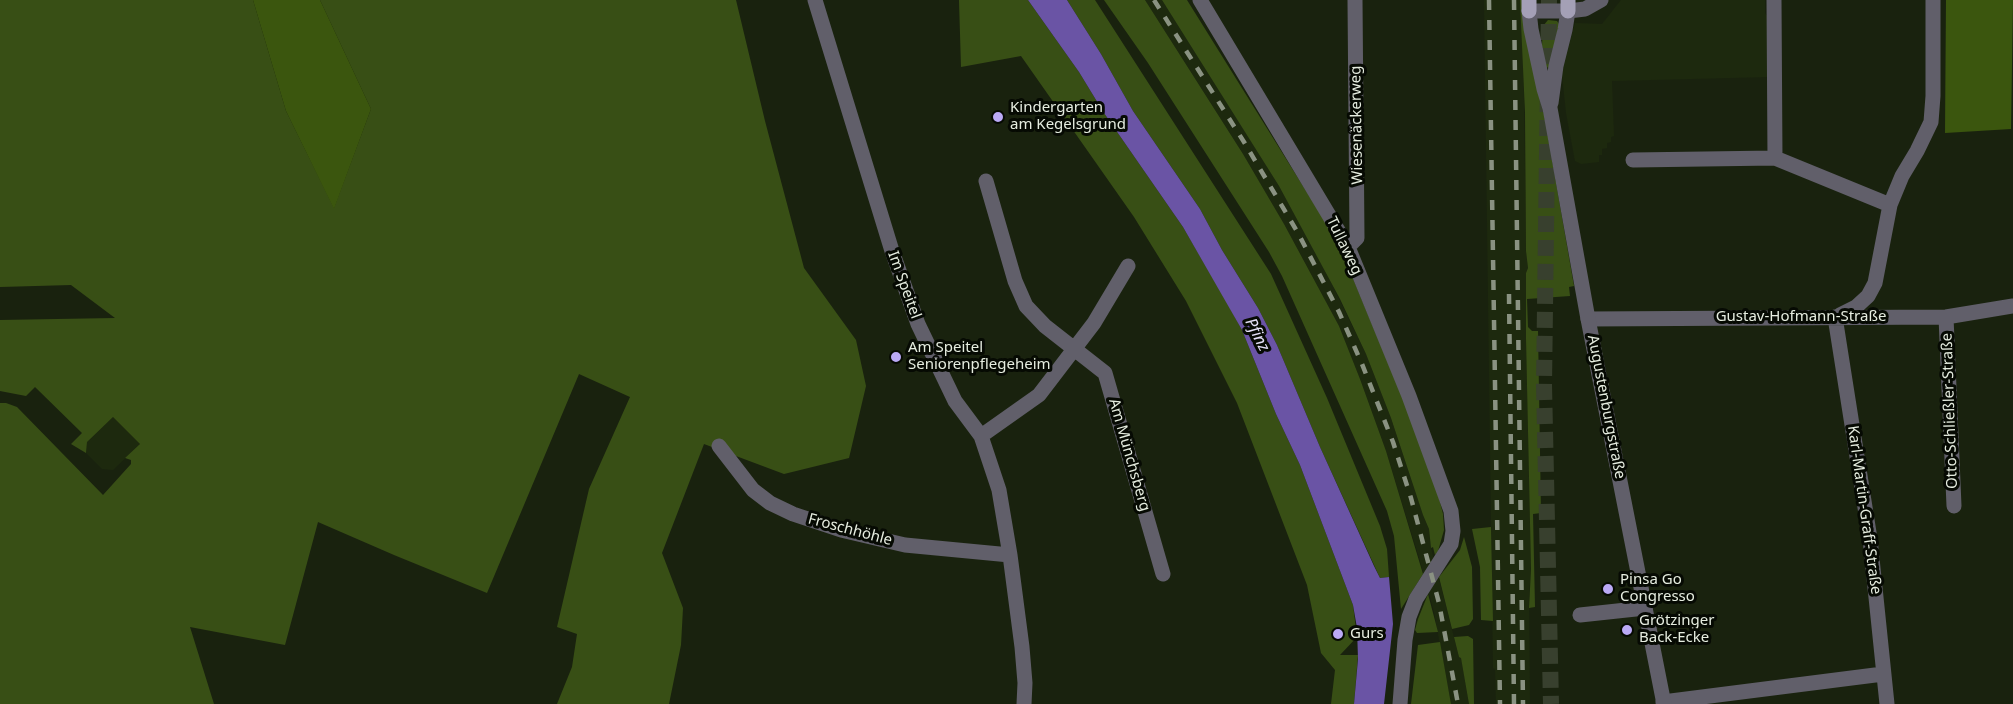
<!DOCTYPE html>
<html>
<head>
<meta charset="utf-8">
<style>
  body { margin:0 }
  canvas { display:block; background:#19220e }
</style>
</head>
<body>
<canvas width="2013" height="704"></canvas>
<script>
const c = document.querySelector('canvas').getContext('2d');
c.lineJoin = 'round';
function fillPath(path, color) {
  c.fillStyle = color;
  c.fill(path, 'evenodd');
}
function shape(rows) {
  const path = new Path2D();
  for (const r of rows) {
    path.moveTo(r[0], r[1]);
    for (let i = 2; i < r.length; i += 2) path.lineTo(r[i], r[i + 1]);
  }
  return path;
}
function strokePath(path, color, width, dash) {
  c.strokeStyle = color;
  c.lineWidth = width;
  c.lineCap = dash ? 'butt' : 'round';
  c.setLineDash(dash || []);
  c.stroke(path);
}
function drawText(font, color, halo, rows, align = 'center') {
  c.font = font + ' "Noto Sans",sans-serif';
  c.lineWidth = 6;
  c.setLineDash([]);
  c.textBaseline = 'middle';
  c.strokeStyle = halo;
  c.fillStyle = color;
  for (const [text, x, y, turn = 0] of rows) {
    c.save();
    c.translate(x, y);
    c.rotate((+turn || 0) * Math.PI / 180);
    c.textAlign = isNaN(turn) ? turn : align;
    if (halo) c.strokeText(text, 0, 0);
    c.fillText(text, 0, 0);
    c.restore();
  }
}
fillPath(shape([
  [1145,0,1162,0,1221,92,1279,186,1322,264,1366,354,1391,418,1423,515,1429,529,1431,548,1459,657,1461,657,1469,704,1451,704,1434,612,1419,558,1386,451,1360,379,1339,326,1284,224,1243,154],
  [1484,0,1520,0,1523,28,1526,251,1528,268,1526,273,1526,339,1531,569,1529,597,1530,704,1496,704,1495,669,1493,668],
  [1621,0,1765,0,1765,13,1770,20,1769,77,1612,81,1614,136,1611,137,1611,142,1607,143,1607,148,1602,149,1602,155,1599,155,1599,162,1581,164,1575,161,1566,113,1562,75,1566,56,1575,23,1602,24],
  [113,417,140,444,113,470,102,469,86,453,87,442]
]), '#1d290e');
fillPath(shape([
  [0,0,253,0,286,111,334,208,371,109,320,0,736,0,765,121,804,268,856,340,866,386,849,458,784,474,704,444,662,553,683,608,681,645,669,704,557,704,572,667,577,634,557,627,589,489,630,397,579,374,487,593,394,555,318,522,285,645,190,627,214,704,0,704,0,403,6,403,17,407,103,495,131,464,131,460,125,458,140,444,113,417,87,442,86,453,71,444,82,433,35,387,26,396,0,391,0,320,115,318,71,285,0,287],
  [959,0,1028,0,1079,72,1104,113,1183,227,1225,299,1242,330,1276,414,1300,465,1353,605,1357,637,1340,655,1358,655,1354,704,1331,704,1335,670,1321,653,1307,585,1237,403,1186,301,1134,217,1021,56,961,67],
  [1067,0,1095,0,1271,274,1327,398,1380,526,1387,549,1389,577,1380,578,1320,447,1277,345,1258,308,1222,250,1200,209,1133,111,1101,54],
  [1104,0,1145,0,1243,154,1284,224,1339,326,1360,379,1386,451,1423,574,1401,609,1394,536,1387,511,1282,276,1269,252,1148,63],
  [1162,0,1187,0,1331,231,1349,269,1431,466,1443,514,1444,530,1438,551,1435,555,1433,547,1431,548,1429,529,1423,515,1391,418,1366,354,1340,299,1279,186],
  [1520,0,1524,0,1574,286,1569,287,1570,296,1527,299,1528,327,1532,331,1538,331,1541,513,1533,514,1535,607,1529,608,1531,569,1526,339,1526,273,1528,268,1526,251,1525,113],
  [1548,20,1557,21,1559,24,1549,68,1546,67,1542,46,1543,26],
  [1491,527,1493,621,1481,620,1480,567,1472,529],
  [1464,537,1472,567,1473,619,1469,625,1452,629,1439,577,1460,550],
  [1428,594,1438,632,1417,633,1415,630,1418,619],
  [1468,636,1473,639,1474,704,1469,704,1461,658,1459,657,1454,637],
  [1440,642,1451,704,1411,704,1418,645]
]), '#384f15');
fillPath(shape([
  [253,0,320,0,371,109,334,209,286,111],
  [1946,0,2013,0,2011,129,1945,133]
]), '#3b560e');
fillPath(shape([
  [1028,0,1067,0,1101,54,1133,111,1200,209,1222,250,1258,308,1277,345,1320,447,1374,566,1380,578,1389,577,1393,624,1384,704,1354,704,1358,659,1357,628,1353,605,1300,465,1276,414,1242,330,1183,227,1104,113,1079,72]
]), '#6a54a5');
strokePath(shape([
  [1549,0,1544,385,1551,704]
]), '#38402e', 16, [16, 8]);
strokePath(shape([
  [815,0,892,251,918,324,955,401,981,436,999,490,1010,555,1022,647,1025,683,1024,704],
  [1200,0,1348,247,1409,396,1451,511,1453,531,1451,544,1416,599,1409,617,1405,640,1400,704],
  [1774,0,1775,158],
  [1529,11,1568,11,1585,9,1601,0],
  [1633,160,1775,158,1890,205],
  [986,181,1015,281,1026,306,1045,326,1105,373,1163,574],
  [1348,247,1357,238,1355,0],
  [1840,315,1856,307,1868,296,1875,283,1890,205,1902,176,1917,151,1931,122,1933,96,1933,0],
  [1835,317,1870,539,1887,704],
  [1946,317,1954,506],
  [1588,319,1946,317,2013,306],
  [981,436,1039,395,1094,323,1128,266],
  [719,446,753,490,770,503,793,514,841,530,905,545,1010,555],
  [1580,615,1645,608],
  [1663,702,1883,674]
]), '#615f6a', 15);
strokePath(shape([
  [1529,11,1531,29,1544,89,1550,108,1588,319,1664,704],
  [1551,103,1556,66,1565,30,1568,11]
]), '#615f6a', 15);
strokePath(shape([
  [1529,0,1529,11],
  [1568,0,1568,11]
]), '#a4a0b6', 15);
strokePath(shape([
  [1154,0,1244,142,1298,233,1339,312,1362,364,1393,442,1411,498,1439,603,1458,704],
  [1489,0,1500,704],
  [1514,0,1523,704],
  [1509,294,1514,704]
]), '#8a9282', 4.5, [10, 10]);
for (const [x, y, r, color] of [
  [998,117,6,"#bbaaf6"],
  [896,357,6,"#bbaaf6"],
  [1608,589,6,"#bbaaf6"],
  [1627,630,6,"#bbaaf6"],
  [1338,634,6,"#bbaaf6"]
]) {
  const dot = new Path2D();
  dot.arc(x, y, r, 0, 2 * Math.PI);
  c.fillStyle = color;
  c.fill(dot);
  strokePath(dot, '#060a03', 2);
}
drawText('15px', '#e6ede0', '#060a03', [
  ["Kindergarten",1010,108],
  ["am Kegelsgrund",1010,125],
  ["Am Speitel",908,348],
  ["Seniorenpflegeheim",908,365],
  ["Pinsa Go",1620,580],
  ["Congresso",1620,597],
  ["Grötzinger",1639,621],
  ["Back-Ecke",1639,638],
  ["Gurs",1350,634]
], 'left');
drawText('15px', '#e6ede0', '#060a03', [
  ["Wiesenäckerweg",1357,125,-91],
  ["Tullaweg",1344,246,64],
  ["Im Speitel",904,285,70],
  ["Gustav-Hofmann-Straße",1801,317],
  ["Augustenburgstraße",1606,407,79],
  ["Otto-Schließler-Straße",1950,411,-92],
  ["Am Münchsberg",1129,455,74],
  ["Karl-Martin-Graff-Straße",1864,510,82],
  ["Froschhöhle",850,530,15]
]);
drawText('italic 16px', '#e4e0f7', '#060a03', [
  ["Pfinz",1257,335,63]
]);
</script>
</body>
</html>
